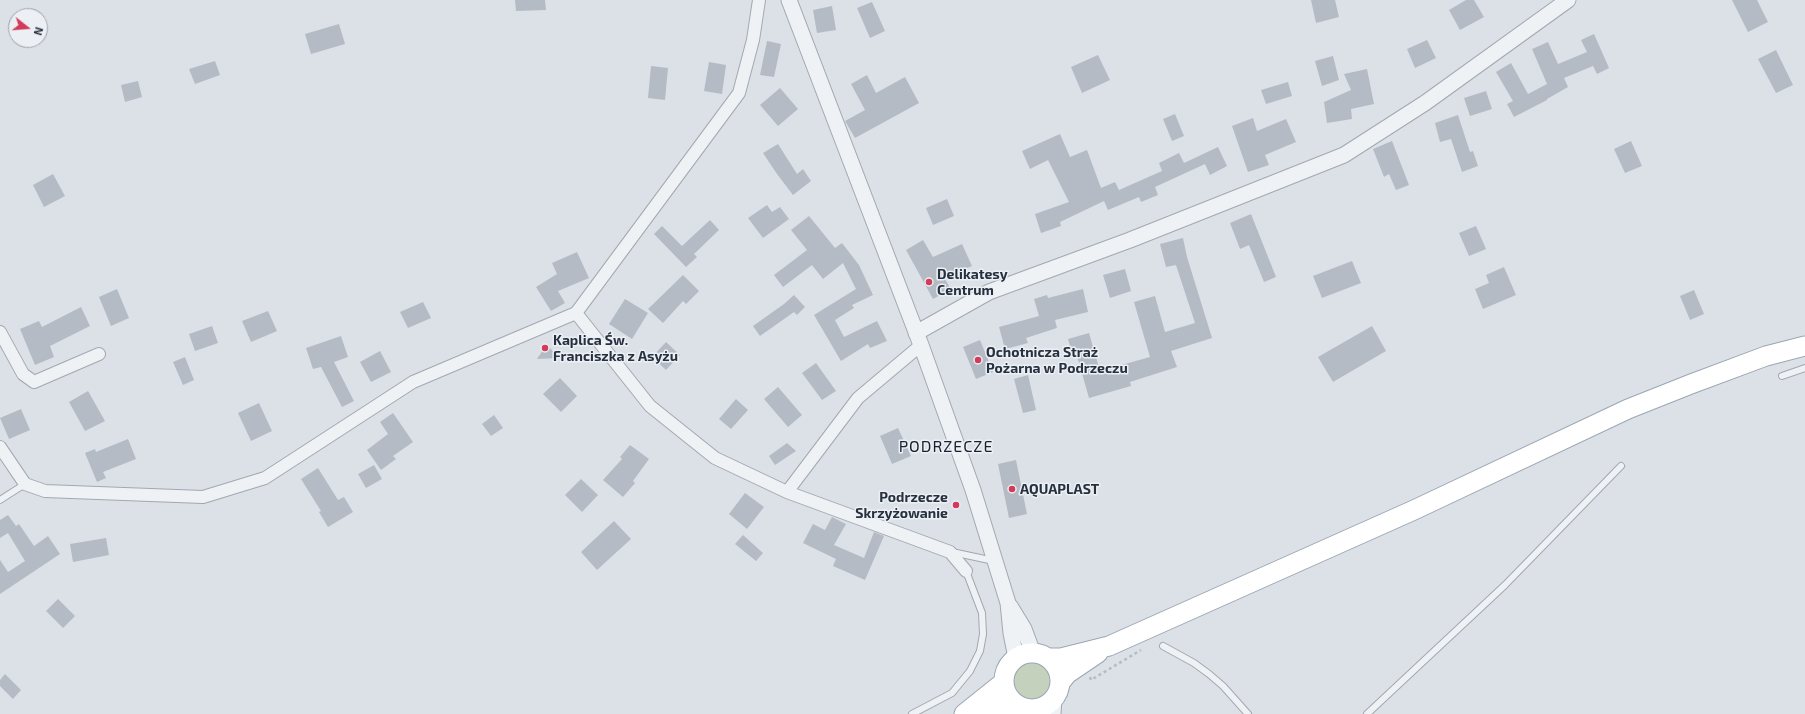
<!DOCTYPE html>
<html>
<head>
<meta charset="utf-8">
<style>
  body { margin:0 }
  #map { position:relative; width:1805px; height:714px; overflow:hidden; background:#dce1e7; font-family:"Exo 2",sans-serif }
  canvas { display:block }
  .north { position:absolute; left:8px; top:8px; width:40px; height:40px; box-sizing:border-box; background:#ecf0f5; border:1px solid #9da3ac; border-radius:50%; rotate:107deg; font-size:11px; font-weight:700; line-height:16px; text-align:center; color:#26303e }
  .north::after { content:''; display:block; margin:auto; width:14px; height:18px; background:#d33b5b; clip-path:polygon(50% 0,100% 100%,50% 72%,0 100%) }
</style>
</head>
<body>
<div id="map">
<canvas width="1805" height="714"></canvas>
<div class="north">N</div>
</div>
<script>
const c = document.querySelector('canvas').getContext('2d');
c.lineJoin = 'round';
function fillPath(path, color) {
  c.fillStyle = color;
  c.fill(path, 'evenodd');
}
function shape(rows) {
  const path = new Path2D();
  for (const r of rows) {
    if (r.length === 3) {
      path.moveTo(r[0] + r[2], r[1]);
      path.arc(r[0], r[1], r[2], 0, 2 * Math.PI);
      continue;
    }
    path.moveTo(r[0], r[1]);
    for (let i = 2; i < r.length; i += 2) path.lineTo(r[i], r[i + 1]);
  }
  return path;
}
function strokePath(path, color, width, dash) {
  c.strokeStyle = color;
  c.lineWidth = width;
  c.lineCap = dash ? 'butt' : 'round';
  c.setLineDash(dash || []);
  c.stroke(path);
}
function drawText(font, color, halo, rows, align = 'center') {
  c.font = font + ' "Exo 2",sans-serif';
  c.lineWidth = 3;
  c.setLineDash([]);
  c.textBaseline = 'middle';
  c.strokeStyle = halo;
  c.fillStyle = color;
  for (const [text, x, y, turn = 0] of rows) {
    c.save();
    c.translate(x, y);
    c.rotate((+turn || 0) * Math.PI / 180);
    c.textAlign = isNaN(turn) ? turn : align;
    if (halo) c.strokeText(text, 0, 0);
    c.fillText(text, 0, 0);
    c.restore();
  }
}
fillPath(shape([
  [1033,681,21]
]), '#c4d1bd');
fillPath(shape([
  [515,0,545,0,546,10,516,11],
  [1311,0,1335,0,1339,17,1316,23],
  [1466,0,1474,0,1484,17,1460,30,1449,10],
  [1732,0,1757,0,1768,22,1748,32],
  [872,2,885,31,870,38,857,8],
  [832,6,836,30,817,33,813,10],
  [339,24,345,44,311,54,305,34],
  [1594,34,1609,68,1597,74,1593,66,1564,78,1568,87,1547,99,1547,100,1514,117,1507,104,1513,101,1496,72,1511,63,1528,94,1547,84,1532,49,1548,42,1558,64,1587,52,1581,40],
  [1427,40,1436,58,1415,68,1407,49],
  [767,41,781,44,774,77,760,75],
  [1776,50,1793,85,1776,93,1758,59],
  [1098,55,1110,80,1082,93,1071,67],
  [1333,56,1339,80,1322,86,1315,61],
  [215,61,220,75,195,84,189,69],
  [709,62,726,65,722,94,704,91],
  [651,66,668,68,665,100,648,98],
  [1367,69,1374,104,1351,109,1352,119,1327,123,1324,102,1351,90,1344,74],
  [867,75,876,93,905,77,919,103,855,138,845,121,865,110,851,84],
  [138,81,142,97,125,102,121,85],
  [1288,82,1292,96,1266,104,1261,90],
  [780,88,798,109,778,126,760,105],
  [1486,91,1492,109,1470,116,1464,98],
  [1175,114,1184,136,1172,141,1163,119],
  [1458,115,1470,152,1473,151,1478,166,1462,172,1451,139,1440,142,1435,123],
  [1253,118,1257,131,1286,119,1296,142,1265,155,1269,165,1248,172,1232,126],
  [1060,134,1070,157,1087,150,1101,188,1115,182,1119,190,1162,171,1159,163,1179,153,1184,163,1218,147,1227,166,1210,175,1205,164,1155,187,1158,195,1141,202,1139,197,1108,210,1104,201,1060,222,1061,226,1041,233,1035,214,1069,202,1048,160,1030,169,1022,151],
  [1392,141,1409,185,1396,190,1389,174,1384,177,1373,149],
  [1631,141,1642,166,1625,173,1614,149],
  [778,144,797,174,803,169,811,181,793,195,777,174,763,153],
  [53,174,65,196,44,207,33,185],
  [947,199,954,216,933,225,926,208],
  [767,205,772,212,780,207,789,219,763,238,748,218],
  [1251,214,1276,277,1264,282,1249,245,1240,249,1230,223],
  [809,216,835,248,842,243,859,265,873,295,852,305,854,308,835,320,844,337,877,321,887,341,870,348,868,344,841,361,814,315,856,289,843,263,823,279,812,265,783,287,774,275,807,250,791,230],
  [710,220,719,230,694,254,697,257,686,267,654,234,662,226,682,246],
  [1476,226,1486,249,1469,256,1459,233],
  [1183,238,1187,257,1212,338,1171,351,1177,367,1130,382,1131,386,1089,398,1077,356,1073,358,1068,339,1089,333,1100,371,1150,357,1134,302,1155,296,1165,332,1195,323,1176,265,1166,267,1160,244],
  [923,240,933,257,962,244,972,266,944,278,951,289,933,299,906,250],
  [577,252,589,278,558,291,565,303,551,311,536,287,557,274,552,263],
  [1352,261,1361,283,1322,298,1313,276],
  [1504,267,1516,295,1483,309,1475,289,1489,283,1486,275],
  [1125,269,1131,291,1110,298,1103,275],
  [683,275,699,291,686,304,683,301,663,323,648,309],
  [117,289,129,318,111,326,99,297],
  [1083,289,1088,312,1055,320,1057,328,1026,338,1028,343,1005,349,999,327,1039,316,1034,299,1047,295,1048,298],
  [1694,290,1704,314,1690,320,1680,296],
  [794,295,805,307,797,315,794,312,760,336,753,326,784,304],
  [625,299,648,313,632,339,609,324],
  [423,302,431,318,408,328,400,312],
  [81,307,90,326,50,346,54,357,35,365,20,329,39,321,42,327],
  [268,311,277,331,251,342,242,321],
  [212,326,218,343,195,351,189,334],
  [1372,326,1386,351,1333,382,1318,357],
  [341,336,348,357,334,362,354,401,342,407,321,367,313,369,306,348],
  [980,340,993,372,976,379,963,347],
  [666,342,680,355,666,370,652,357],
  [547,344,558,358,537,359],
  [380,351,391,372,371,382,360,362],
  [185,357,194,380,183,385,173,362],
  [816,363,836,391,822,400,802,373],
  [1028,375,1036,410,1023,413,1014,379],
  [560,378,577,396,561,412,543,394],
  [778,387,802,415,788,427,764,399],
  [88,391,105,421,85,431,69,402],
  [736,399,748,410,731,429,719,419],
  [259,403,272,431,251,441,238,413],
  [21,409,30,430,9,439,0,418],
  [393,413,413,442,393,456,396,459,381,470,367,450,388,434,380,422],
  [494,415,503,428,491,436,482,424],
  [898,428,911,456,892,464,880,436],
  [128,439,136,459,103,472,106,478,97,482,85,453,95,449,96,452],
  [787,443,796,451,775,465,769,456],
  [630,445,649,459,633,481,635,483,623,497,603,480,622,459,620,457],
  [1016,460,1027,514,1009,518,998,464],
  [374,465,382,479,366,488,358,474],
  [318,468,338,500,344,497,353,512,328,527,319,512,321,511,301,479],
  [581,479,598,495,582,512,565,495],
  [745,493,764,507,747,529,729,514],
  [8,515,16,526,19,524,34,546,48,536,60,554,0,594,0,560,8,572,25,561,8,533,0,538,0,520],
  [832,517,846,524,834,545,864,558,874,532,884,536,865,580,833,566,836,559,803,543,813,524,825,530],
  [614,521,631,539,597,570,581,552],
  [743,535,763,553,756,561,735,544],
  [106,538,109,555,73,562,70,544],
  [58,599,75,616,63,628,46,611],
  [5,674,21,690,13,699,0,686,0,680]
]), '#b4bbc4');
const service = shape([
  [1782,376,1805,368],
  [0,500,25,484],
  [952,552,994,561],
  [1163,646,1194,663,1209,674,1223,686,1248,714],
  [912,714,952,693,970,671,980,651,983,634,982,613,966,571],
  [1367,714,1505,585,1621,466]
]);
const minor = shape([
  [576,313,650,406,715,458,787,492],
  [0,332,23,374,34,382,99,354],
  [921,345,858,398,787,492,950,552,966,571],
  [0,447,25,484,45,491,203,497,265,478,413,382,576,313,739,93,753,40,759,0]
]);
const tertiary = shape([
  [789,0,921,345,973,490,1008,603,1011,633,1016,658],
  [916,333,989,292,1130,240,1344,155,1425,103,1568,0],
  [1010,606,1024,629,1033,653],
  [1031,709,1033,714],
  [1053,714,1054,699]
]);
const primary = shape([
  [1032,681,28],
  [1049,658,1061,658,1109,646,1414,510,1628,409,1691,384,1766,356,1805,346],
  [1060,683,1067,674,1098,653],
  [964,714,1004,682],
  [974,714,1006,705,1017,705]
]);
strokePath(service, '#a2a8b1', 8);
strokePath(minor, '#a2a8b1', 14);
strokePath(tertiary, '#a2a8b1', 17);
strokePath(primary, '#9ba6b3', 21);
strokePath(shape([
  [1090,677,1091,680,1141,650]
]), '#b7bcc2', 2.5, [3, 3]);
strokePath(service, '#eff2f5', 6);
strokePath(minor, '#eff2f5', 12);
strokePath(tertiary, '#eff2f5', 15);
strokePath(primary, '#fff', 19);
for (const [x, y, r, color] of [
  [929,282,4,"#d33b5b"],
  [545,348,4,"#d33b5b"],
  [978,360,4,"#d33b5b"],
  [1012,489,4,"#d33b5b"],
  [956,505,4,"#d33b5b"]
]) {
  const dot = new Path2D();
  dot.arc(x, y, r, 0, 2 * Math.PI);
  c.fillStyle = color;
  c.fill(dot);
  strokePath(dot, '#ecf0f5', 1.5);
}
drawText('bold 14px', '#26303e', '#ecf0f5', [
  ["Delikatesy",937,274],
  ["Centrum",937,290],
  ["Kaplica Św.",553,340],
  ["Franciszka z Asyżu",553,356],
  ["Ochotnicza Straż",986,352],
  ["Pożarna w Podrzeczu",986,368],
  ["AQUAPLAST",1020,489],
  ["Podrzecze",948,497,"right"],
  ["Skrzyżowanie",948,513,"right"]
], 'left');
c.letterSpacing = '1px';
drawText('16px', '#18212f', '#ecf0f5', [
  ["PODRZECZE",946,447]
]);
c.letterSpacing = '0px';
</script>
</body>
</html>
